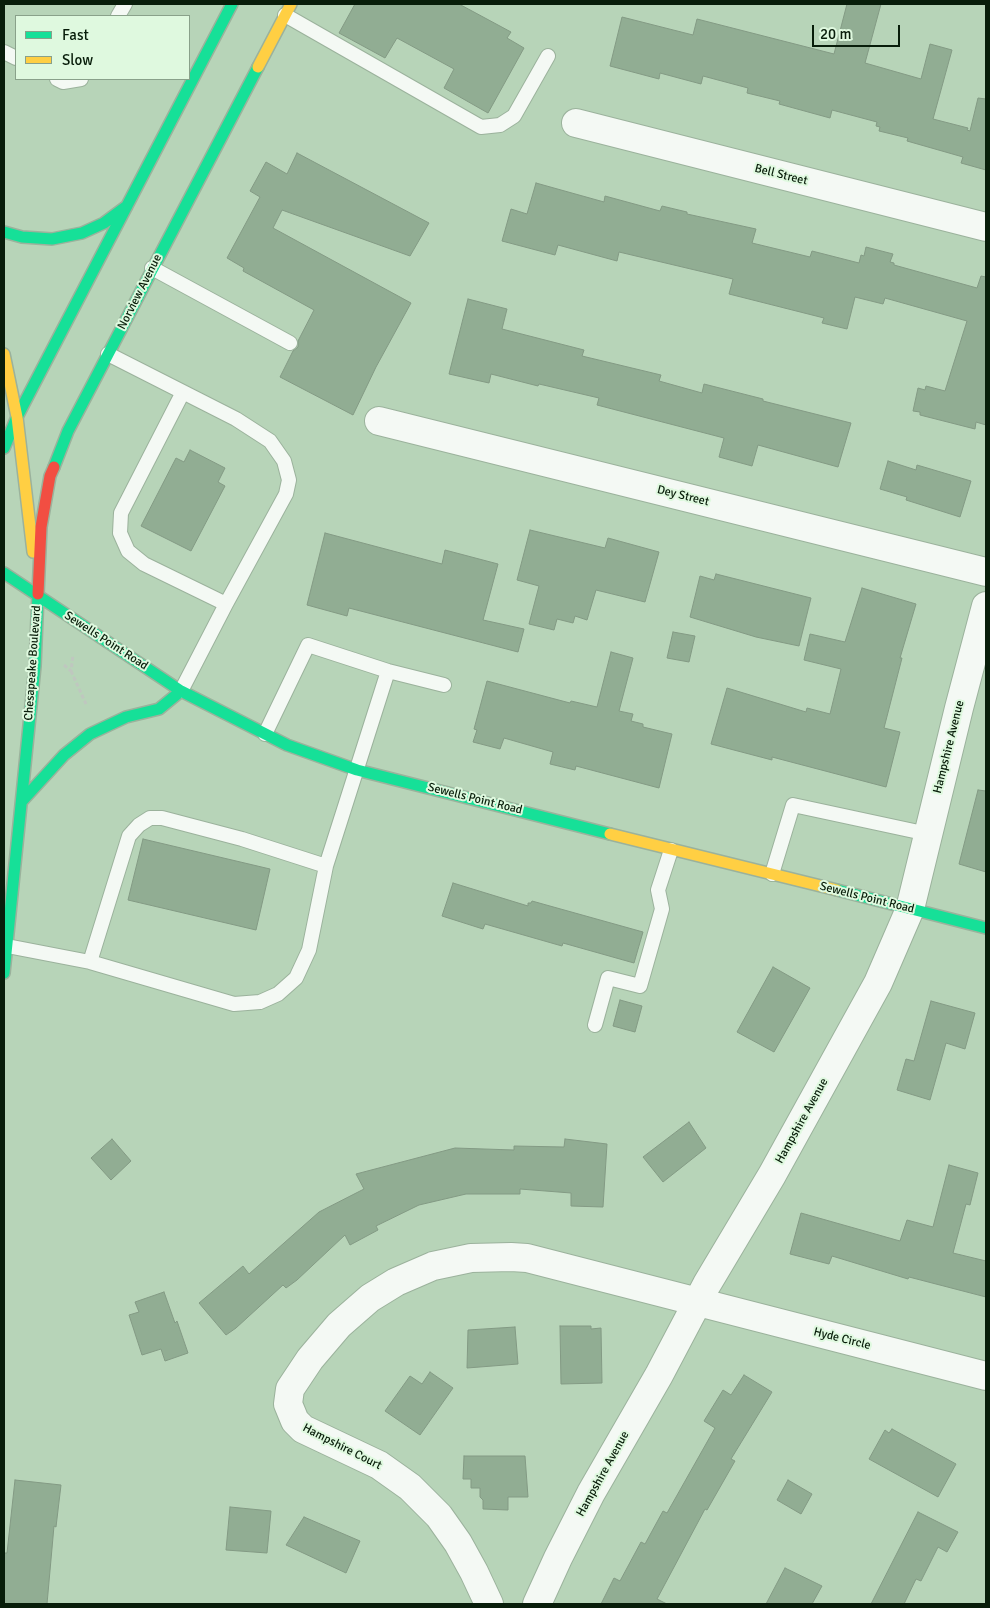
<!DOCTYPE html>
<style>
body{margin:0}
#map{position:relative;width:990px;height:1608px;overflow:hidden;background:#b7d4b8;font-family:Signika,sans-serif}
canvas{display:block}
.frame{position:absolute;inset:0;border:5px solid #081d0a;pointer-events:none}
.legend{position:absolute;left:15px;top:15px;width:175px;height:65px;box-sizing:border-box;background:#dff9df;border:1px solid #89a18a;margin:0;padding:6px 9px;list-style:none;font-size:15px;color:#081d0a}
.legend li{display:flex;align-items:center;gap:10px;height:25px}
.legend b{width:25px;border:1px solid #89a18a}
.scale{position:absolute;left:812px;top:25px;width:88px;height:22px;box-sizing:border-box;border:2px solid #081d0a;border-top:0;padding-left:6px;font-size:15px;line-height:18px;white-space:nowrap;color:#081d0a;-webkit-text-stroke:4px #dff9df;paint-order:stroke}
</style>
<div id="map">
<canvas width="990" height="1608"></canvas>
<div class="frame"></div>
<ul class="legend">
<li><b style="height:6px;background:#16e098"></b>Fast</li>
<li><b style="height:6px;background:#ffcf43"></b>Slow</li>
</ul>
<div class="scale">20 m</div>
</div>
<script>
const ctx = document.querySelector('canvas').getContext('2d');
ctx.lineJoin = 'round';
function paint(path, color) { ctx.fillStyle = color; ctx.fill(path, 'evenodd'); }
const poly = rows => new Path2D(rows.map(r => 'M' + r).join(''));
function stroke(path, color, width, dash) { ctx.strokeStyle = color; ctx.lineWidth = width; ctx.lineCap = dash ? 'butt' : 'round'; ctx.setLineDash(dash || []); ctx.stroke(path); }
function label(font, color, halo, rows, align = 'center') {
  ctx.font = font + ' Signika,sans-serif'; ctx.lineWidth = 4; ctx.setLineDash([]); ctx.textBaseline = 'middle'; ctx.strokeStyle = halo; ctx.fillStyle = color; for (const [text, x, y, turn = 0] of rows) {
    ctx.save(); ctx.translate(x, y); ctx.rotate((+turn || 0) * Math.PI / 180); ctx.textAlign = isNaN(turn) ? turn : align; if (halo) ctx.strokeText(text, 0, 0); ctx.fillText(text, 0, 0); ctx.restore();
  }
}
const building = poly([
 [355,4,459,4,511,32,507,38,524,48,488,113,444,88,454,69,397,38,385,58,339,33,355,4],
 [847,4,881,4,865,63,921,79,930,44,952,50,933,119,968,128,967,130,970,131,978,98,986,99,986,170,961,163,963,157,907,141,908,138,879,131,880,127,876,126,877,122,832,110,830,118,779,104,780,101,747,93,748,88,703,76,701,84,660,73,659,79,610,66,622,17,693,35,697,19,834,54,847,4],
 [297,153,429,223,410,256,282,210,273,228,411,303,376,367,353,415,280,377,293,351,298,347,298,341,314,310,243,271,244,268,227,258,260,197,250,191,266,162,287,174,297,153],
 [536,183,604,202,605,196,660,211,662,206,687,212,687,214,756,229,752,243,810,257,812,251,859,263,861,255,864,256,866,247,893,254,890,262,894,263,894,265,977,288,981,276,986,277,986,425,976,422,975,429,920,415,920,412,913,411,918,388,925,390,926,386,945,391,967,321,885,298,883,304,855,297,847,329,822,323,824,318,729,294,733,279,619,252,617,261,558,245,555,255,502,241,511,209,527,214,536,183],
 [468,299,507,309,502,329,584,350,582,356,661,375,659,381,702,393,704,384,763,399,763,401,851,423,838,467,758,445,752,466,719,457,724,438,597,405,599,398,539,384,538,386,491,374,489,383,449,374,468,299],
 [190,450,225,468,218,482,225,486,191,551,141,526,176,458,184,462,190,450],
 [888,461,916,470,917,465,971,481,960,517,906,500,907,497,880,489,888,461],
 [530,530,605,548,608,538,659,552,645,602,596,590,587,620,575,616,573,623,557,619,554,630,529,624,539,586,517,580,530,530],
 [325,533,442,564,445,550,498,564,483,620,524,629,518,652,349,608,347,616,307,605,325,533],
 [716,574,811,598,799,646,756,637,690,617,700,576,714,580,716,574],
 [862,588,916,604,900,658,902,658,884,728,900,732,886,787,772,757,772,760,711,744,727,688,806,712,807,708,830,714,841,669,804,660,810,634,845,642,862,588],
 [673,632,695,636,689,662,667,658,673,632],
 [611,652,633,658,619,711,633,714,631,721,643,724,643,727,672,734,659,788,576,766,575,770,550,764,553,752,504,738,500,749,473,742,477,730,474,729,487,681,570,703,571,701,597,707,611,652],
 [978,790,986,791,986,872,959,864,978,790],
 [143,839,270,869,256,930,128,900,143,839],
 [453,883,528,906,528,903,531,903,532,901,643,932,634,963,563,943,562,946,485,924,483,929,442,916,453,883],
 [773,967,810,988,774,1052,737,1032,773,967],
 [620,1000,642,1006,635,1032,613,1026,620,1000],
 [931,1001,975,1013,965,1049,946,1043,930,1100,897,1090,906,1059,914,1061,931,1001],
 [689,1122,706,1148,663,1182,643,1157,689,1122],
 [112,1139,131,1161,111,1180,91,1158,112,1139],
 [565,1139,607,1144,603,1207,571,1206,571,1193,520,1189,520,1194,466,1194,419,1205,376,1226,378,1230,350,1245,345,1235,297,1280,286,1288,283,1285,236,1328,226,1335,199,1303,243,1266,249,1274,319,1212,364,1189,356,1174,455,1148,514,1150,514,1146,564,1147,565,1139],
 [949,1165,978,1173,970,1205,966,1204,953,1253,986,1261,986,1297,909,1277,908,1279,832,1256,829,1264,790,1254,801,1213,900,1241,907,1220,933,1227,949,1165],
 [164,1292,175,1323,177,1321,188,1353,165,1361,161,1349,142,1355,129,1315,139,1312,135,1302,164,1292],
 [560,1326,591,1326,591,1329,601,1328,602,1383,561,1384,560,1326],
 [515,1327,518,1364,467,1368,468,1330,515,1327],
 [430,1372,453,1388,420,1435,385,1411,410,1376,422,1384,430,1372],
 [744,1375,772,1392,731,1459,735,1461,707,1510,705,1509,657,1599,667,1604,601,1604,614,1578,620,1581,641,1542,645,1544,663,1511,667,1513,715,1428,704,1421,723,1390,731,1395,744,1375],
 [892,1429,956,1464,938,1497,869,1459,885,1430,889,1433,892,1429],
 [464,1456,525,1456,528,1497,508,1497,508,1510,483,1509,483,1500,480,1497,480,1488,471,1488,471,1479,463,1479,464,1456],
 [15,1480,61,1485,56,1527,54,1526,47,1604,4,1604,4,1553,7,1553,15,1480],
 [788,1480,812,1494,801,1514,777,1500,788,1480],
 [230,1507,271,1511,267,1553,226,1550,230,1507],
 [918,1512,958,1532,947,1552,938,1547,921,1581,916,1579,904,1604,871,1604,918,1512],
 [304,1517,360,1541,346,1573,286,1545,304,1517],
 [785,1568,822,1586,812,1604,766,1604,785,1568]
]);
const path = poly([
 [64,665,71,671,73,655],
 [71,671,86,704]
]);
const lane = poly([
 [285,15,481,127,500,125,514,116,548,56],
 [118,16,125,4],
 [4,52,16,58],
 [57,79,63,82,81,79],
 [152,268,290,343],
 [108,354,236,419,270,441,284,461,289,480,286,494,226,604,181,691],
 [183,392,121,513,120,533,128,551,144,564,226,604],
 [265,734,308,645,388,671,444,685],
 [326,866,388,671],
 [772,874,793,805,928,834],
 [7,946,90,962,234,1004,260,1002,278,994,296,978,309,950,326,866,242,839,162,818,150,818,139,825,129,836,90,962],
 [595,1025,608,978,640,986,662,909,658,890,671,850]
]);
const street = poly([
 [576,123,986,227],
 [379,421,986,572],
 [489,1604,474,1572,458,1543,439,1516,410,1487,379,1465,303,1429,295,1421,288,1404,290,1389,310,1359,339,1325,370,1298,396,1282,433,1266,471,1258,511,1257,527,1258,986,1376],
 [537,1604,558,1558,591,1493,659,1375,707,1284,772,1175,878,983,910,909,959,708,986,606]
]);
const fast = poly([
 [4,232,22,237,52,239,82,233,104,223,127,206],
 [4,448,17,417,232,4],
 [54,467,68,431,258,67],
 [4,573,181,691,287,745,357,770,610,834],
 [22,801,64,755,90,734,126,717,159,709,181,691],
 [837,890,986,928],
 [4,973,35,666,38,594]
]);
const slow = poly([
 [258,67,291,4],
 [4,354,17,417,33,552],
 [610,834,837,890]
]);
const jam = poly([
 [38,594,41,527,50,476,54,467]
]);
const streetNames = [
 ["Bell Street",781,175,14],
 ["Norview Avenue",140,292,-63],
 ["Dey Street",683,496,14],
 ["Sewells Point Road",106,641,33],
 ["Chesapeake Boulevard",33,663,-86],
 ["Hampshire Avenue",949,747,-76],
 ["Sewells Point Road",475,799,14],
 ["Sewells Point Road",867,898,14],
 ["Hampshire Avenue",802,1121,-61],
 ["Hyde Circle",842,1339,14],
 ["Hampshire Court",342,1447,27],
 ["Hampshire Avenue",603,1474,-61]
];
paint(building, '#91ad93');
stroke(building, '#839a84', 1);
stroke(lane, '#9bb29c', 16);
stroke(street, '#9bb29c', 30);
stroke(fast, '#9bb29c', 14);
stroke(slow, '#9bb29c', 14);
stroke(jam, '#9bb29c', 14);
stroke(path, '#bfc7bf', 3, [4, 2.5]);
stroke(lane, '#f4f9f4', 14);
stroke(street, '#f4f9f4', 28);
stroke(fast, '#16e098', 11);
stroke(slow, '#ffcf43', 11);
stroke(jam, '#f24e42', 11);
label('12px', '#081d0a', '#dff9df', streetNames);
</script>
